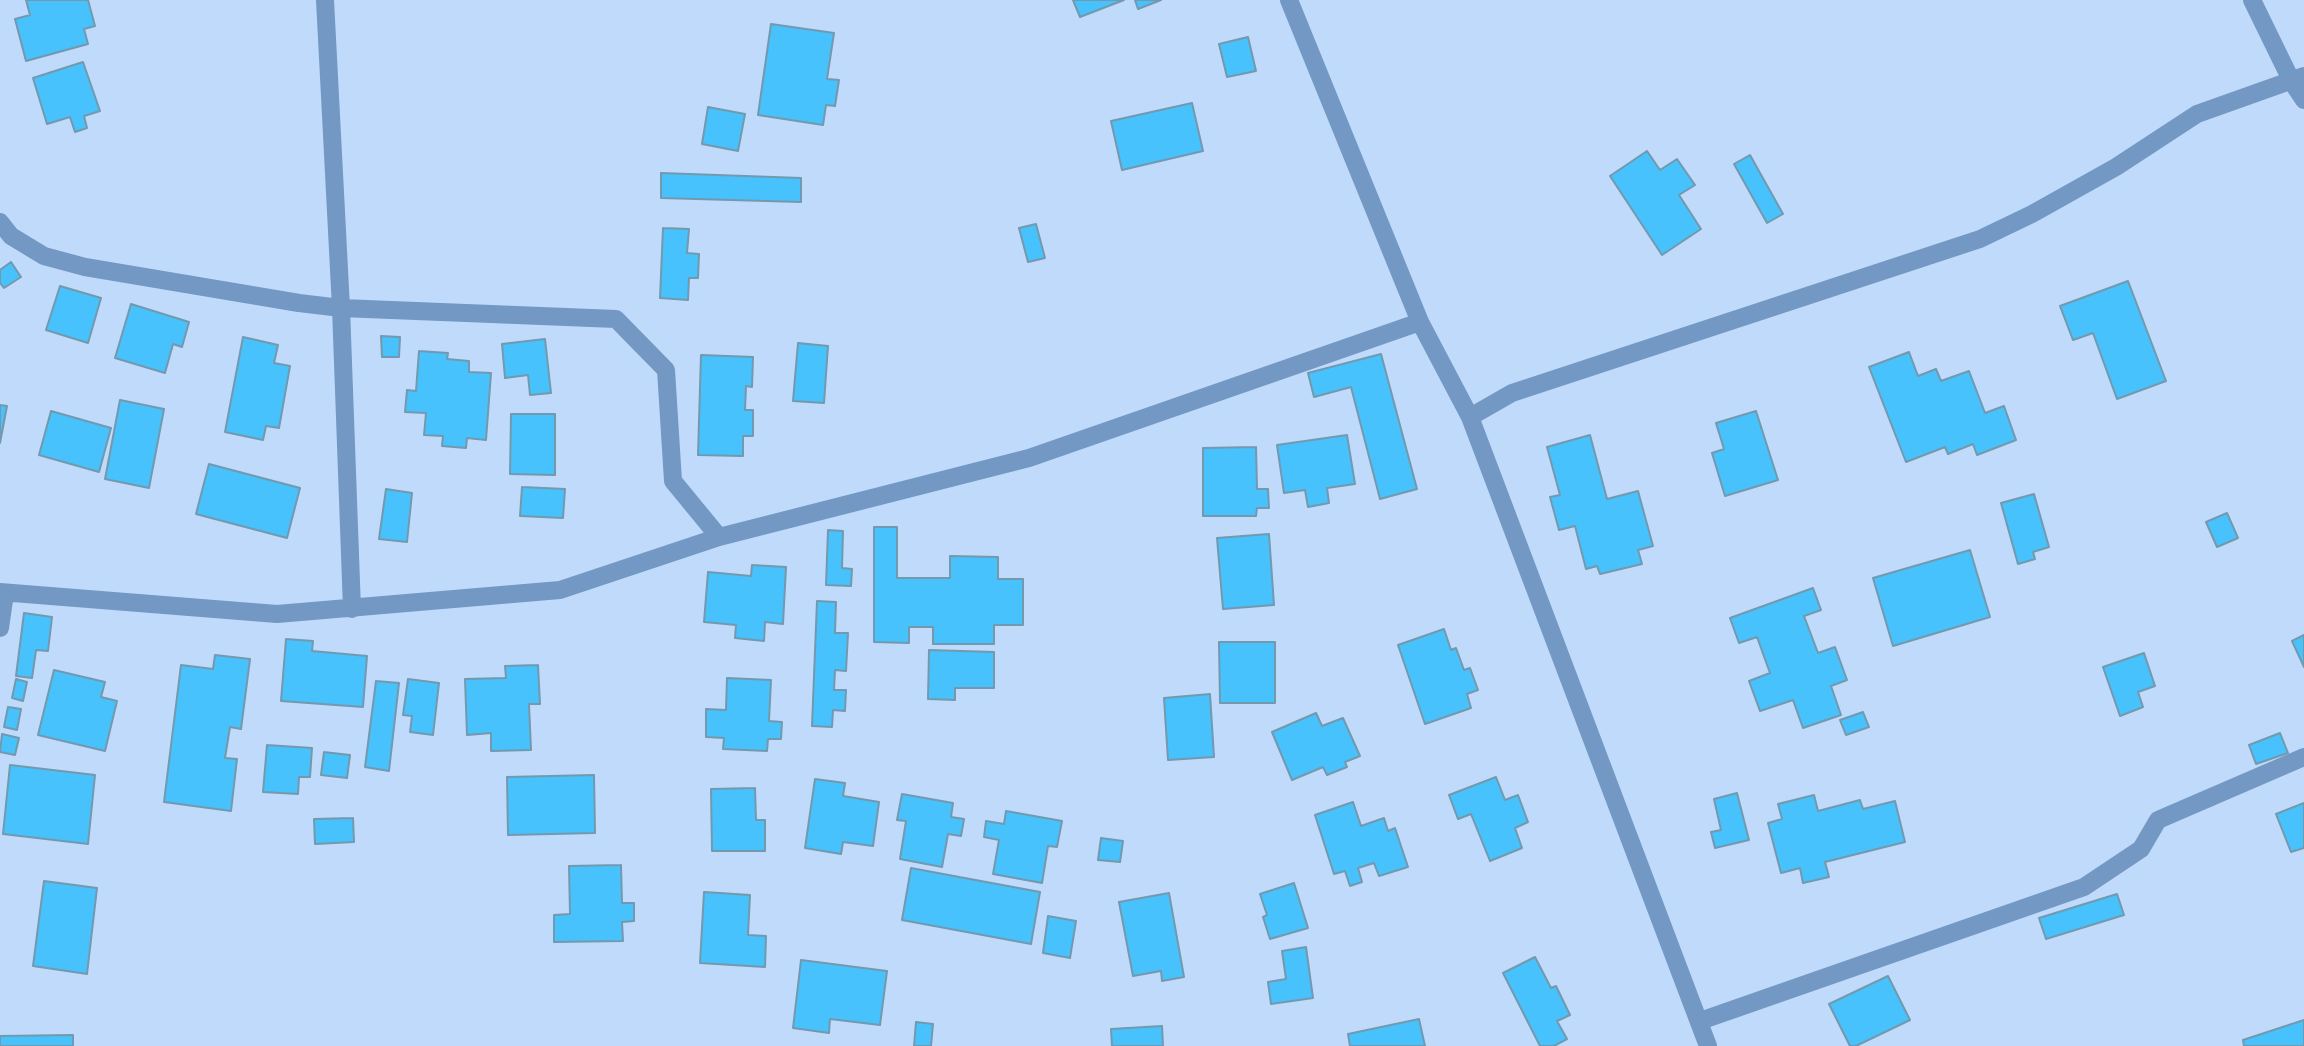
<!DOCTYPE html>
<style>
body{margin:0}
canvas{display:block;background:#bfdafa}
</style>
<canvas width="2304" height="1046"></canvas>
<script>
const ctx = document.querySelector('canvas').getContext('2d');
ctx.lineJoin = 'round';
function paint(path, color) { ctx.fillStyle = color; ctx.fill(path, 'evenodd'); }
const poly = rows => new Path2D(rows.map(r => 'M' + r).join(''));
function stroke(path, color, width, dash) { ctx.strokeStyle = color; ctx.lineWidth = width; ctx.lineCap = dash ? 'butt' : 'round'; ctx.setLineDash(dash || []); ctx.stroke(path); }
const building = poly([
 [26,0,88,0,95,26,84,29,88,44,26,61,15,19,30,15,26,0],
 [1073,0,1124,0,1080,17,1073,0],
 [1135,0,1161,0,1138,9,1135,0],
 [771,24,834,33,827,79,839,80,835,106,826,105,823,125,758,115,771,24],
 [1248,37,1256,71,1227,77,1219,44,1248,37],
 [83,62,100,111,84,116,87,128,75,132,70,117,47,124,33,78,83,62],
 [1192,103,1203,151,1122,170,1111,121,1192,103],
 [708,107,745,114,738,151,702,144,708,107],
 [1647,151,1660,170,1677,159,1695,185,1679,195,1701,229,1662,255,1610,176,1647,151],
 [1750,155,1783,214,1767,223,1734,164,1750,155],
 [661,173,801,178,801,202,661,198,661,173],
 [1036,224,1045,258,1028,262,1019,228,1036,224],
 [663,228,689,229,687,253,699,254,698,278,689,278,688,300,660,298,663,228],
 [11,262,21,277,4,288,0,283,0,270,11,262],
 [2128,281,2166,381,2117,399,2093,333,2073,340,2060,306,2128,281],
 [60,286,101,298,88,343,46,330,60,286],
 [131,304,189,322,182,347,173,344,165,373,115,358,131,304],
 [381,336,400,337,399,357,382,357,381,336],
 [243,337,278,345,274,363,290,366,279,428,266,426,263,440,225,432,243,337],
 [545,339,551,393,530,395,528,375,505,378,502,344,545,339],
 [798,343,828,346,824,403,793,401,798,343],
 [419,351,448,353,447,359,469,361,469,372,491,373,486,440,467,438,466,448,442,446,443,436,424,435,426,413,405,412,407,390,416,391,419,351],
 [1909,352,1918,376,1936,369,1941,381,1969,371,1985,413,2004,406,2016,440,1977,455,1973,444,1948,454,1945,447,1906,462,1869,367,1909,352],
 [1381,354,1417,489,1380,499,1351,387,1314,397,1308,373,1381,354],
 [701,355,753,357,752,387,746,386,745,410,753,410,753,436,743,436,743,456,698,455,701,355],
 [120,400,164,409,149,488,105,479,120,400],
 [0,405,7,406,0,443,0,405],
 [51,411,111,428,99,472,39,455,51,411],
 [1756,411,1778,480,1725,496,1712,453,1724,449,1716,423,1756,411],
 [511,414,555,414,555,475,510,474,511,414],
 [1347,435,1355,484,1327,488,1329,503,1308,507,1305,490,1284,493,1277,445,1347,435],
 [1590,435,1607,499,1638,491,1653,546,1638,550,1642,564,1600,574,1597,566,1586,569,1575,526,1559,530,1550,497,1560,495,1547,447,1590,435],
 [1256,447,1257,489,1268,489,1269,508,1257,508,1256,516,1203,516,1203,448,1256,447],
 [209,464,300,488,287,538,196,514,209,464],
 [522,487,565,489,563,518,520,516,522,487],
 [386,489,412,493,407,542,379,539,386,489],
 [2034,494,2049,547,2033,552,2035,559,2018,564,2001,503,2034,494],
 [2227,513,2238,538,2217,547,2206,522,2227,513],
 [874,527,897,527,897,578,950,578,950,556,998,557,998,579,1023,579,1023,625,994,625,994,644,933,644,933,627,909,627,909,643,874,642,874,527],
 [828,530,843,531,842,568,852,569,851,586,826,585,828,530],
 [1269,534,1274,605,1223,609,1217,538,1269,534],
 [1970,550,1990,617,1893,646,1873,578,1970,550],
 [752,565,786,567,783,624,765,622,764,641,735,638,736,625,704,622,708,572,751,576,752,565],
 [1813,588,1821,610,1804,616,1818,653,1835,647,1847,680,1831,686,1841,715,1803,728,1793,700,1760,711,1749,681,1770,673,1757,637,1739,643,1730,618,1813,588],
 [817,601,836,602,835,633,848,633,846,671,835,670,834,690,846,690,845,711,833,710,832,727,812,726,817,601],
 [24,613,52,617,48,651,36,650,32,678,16,676,24,613],
 [1444,629,1451,650,1456,648,1464,670,1470,668,1478,690,1467,694,1471,708,1425,724,1398,645,1444,629],
 [2304,635,2304,667,2292,641,2304,635],
 [286,639,313,641,312,651,367,656,363,707,281,701,286,639],
 [1219,642,1275,642,1275,703,1220,703,1219,642],
 [929,650,994,652,994,688,955,688,955,700,928,699,929,650],
 [2144,653,2155,686,2138,692,2143,707,2120,716,2103,667,2144,653],
 [215,655,250,659,241,729,230,727,225,758,237,759,231,811,164,802,181,665,213,669,215,655],
 [538,665,540,704,529,704,531,750,491,751,491,733,467,735,465,679,506,678,505,666,538,665],
 [54,670,105,682,101,697,117,701,105,751,38,735,54,670],
 [727,678,771,680,769,721,782,722,781,739,768,739,767,751,723,749,724,738,706,737,706,709,726,710,727,678],
 [16,679,27,682,23,701,12,698,16,679],
 [408,679,439,683,433,735,410,732,412,716,403,715,408,679],
 [376,681,399,683,389,771,365,767,376,681],
 [1210,694,1214,757,1168,760,1164,698,1210,694],
 [8,707,21,709,17,730,4,727,8,707],
 [1863,712,1869,727,1846,735,1840,720,1863,712],
 [1316,713,1322,726,1343,718,1360,756,1345,762,1347,767,1327,775,1323,767,1292,780,1272,732,1316,713],
 [2280,733,2288,753,2256,764,2249,745,2280,733],
 [2,734,19,738,15,755,0,752,2,734],
 [267,745,312,748,310,777,299,777,298,794,263,792,267,745],
 [324,752,350,755,347,778,321,775,324,752],
 [10,765,95,775,88,844,3,834,10,765],
 [594,775,595,833,508,835,507,777,594,775],
 [1496,777,1505,800,1518,795,1528,822,1515,828,1522,848,1490,861,1471,814,1458,819,1449,795,1496,777],
 [815,779,845,783,843,796,879,802,873,846,843,842,841,854,805,848,815,779],
 [755,788,756,820,765,820,765,851,712,851,711,789,755,788],
 [1737,793,1749,840,1715,848,1711,832,1721,830,1714,799,1737,793],
 [902,794,953,803,951,817,964,819,961,836,948,834,942,867,900,859,906,821,897,820,902,794],
 [1814,795,1818,811,1860,800,1863,809,1895,801,1905,842,1825,862,1829,877,1803,883,1800,868,1781,873,1768,823,1782,819,1778,804,1814,795],
 [1353,802,1361,826,1384,818,1388,831,1395,828,1408,867,1379,876,1374,863,1358,868,1362,882,1350,886,1345,871,1334,874,1315,815,1353,802],
 [2304,803,2304,848,2291,852,2276,814,2304,803],
 [1006,811,1062,821,1057,847,1048,846,1042,883,993,874,999,840,984,837,986,821,1004,824,1006,811],
 [353,818,354,842,315,844,314,819,353,818],
 [1101,838,1123,841,1120,862,1098,860,1101,838],
 [621,865,622,903,634,903,634,921,622,922,623,941,554,942,554,915,570,914,569,866,621,865],
 [911,868,1040,892,1031,944,902,920,911,868],
 [44,881,97,888,87,974,33,966,44,881],
 [1294,883,1308,928,1270,939,1263,917,1267,915,1260,894,1294,883],
 [704,892,750,895,748,935,766,936,765,967,700,963,704,892],
 [1169,893,1184,977,1162,981,1161,971,1133,976,1119,902,1169,893],
 [2117,894,2124,915,2046,939,2039,918,2117,894],
 [1048,916,1076,921,1070,958,1043,953,1048,916],
 [1306,947,1313,998,1271,1004,1268,982,1286,979,1282,951,1306,947],
 [1535,957,1551,988,1556,986,1570,1015,1557,1021,1567,1039,1554,1046,1540,1046,1503,973,1535,957],
 [801,960,887,971,880,1025,830,1019,829,1033,793,1028,801,960],
 [1888,976,1910,1020,1856,1046,1850,1046,1829,1004,1888,976],
 [1419,1019,1425,1046,1350,1046,1348,1034,1419,1019],
 [2304,1020,2304,1046,2244,1046,2243,1040,2304,1020],
 [916,1022,933,1024,931,1046,914,1046,916,1022],
 [1162,1026,1163,1046,1112,1046,1111,1029,1162,1026],
 [73,1035,73,1046,0,1046,0,1036,73,1035]
]);
const street = poly([
 [325,0,341,308,352,609],
 [1289,0,1420,322,1470,417,1708,1046],
 [2252,0,2292,82,2304,100],
 [0,222,11,236,44,256,85,267,299,303,341,308,616,319,666,370,673,481,719,537],
 [1470,417,1512,393,1980,239,2032,214,2116,167,2197,114,2304,76],
 [0,592,277,614,560,590,719,537,1029,458,1420,322],
 [0,628,5,593],
 [1700,1021,2084,887,2141,849,2158,820,2304,757]
]);
paint(building, '#47c2fc');
stroke(building, '#7399ae', 2);
stroke(street, '#7398c3', 18);
</script>
